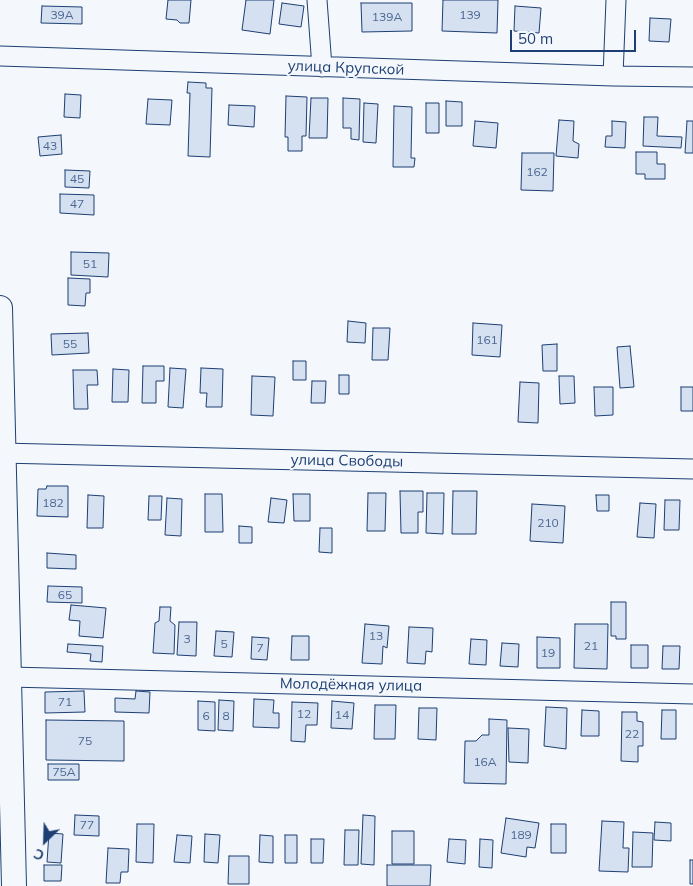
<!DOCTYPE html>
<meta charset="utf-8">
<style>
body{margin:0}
#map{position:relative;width:693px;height:886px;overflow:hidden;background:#f4f7fb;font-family:Mulish,sans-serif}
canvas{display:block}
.north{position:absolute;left:20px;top:816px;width:50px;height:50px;-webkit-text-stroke:4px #f4f7fb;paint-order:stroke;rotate:204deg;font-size:14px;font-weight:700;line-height:20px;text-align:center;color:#1d3f73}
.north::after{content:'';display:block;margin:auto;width:18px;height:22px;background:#1d3f73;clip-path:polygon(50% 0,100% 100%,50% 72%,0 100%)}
.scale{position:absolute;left:510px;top:30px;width:126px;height:22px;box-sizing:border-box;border:2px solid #1d3f73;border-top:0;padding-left:6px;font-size:15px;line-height:18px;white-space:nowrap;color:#1d3f73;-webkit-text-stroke:4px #f4f7fb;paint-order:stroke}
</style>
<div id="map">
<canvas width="693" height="886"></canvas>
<div class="north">С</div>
<div class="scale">50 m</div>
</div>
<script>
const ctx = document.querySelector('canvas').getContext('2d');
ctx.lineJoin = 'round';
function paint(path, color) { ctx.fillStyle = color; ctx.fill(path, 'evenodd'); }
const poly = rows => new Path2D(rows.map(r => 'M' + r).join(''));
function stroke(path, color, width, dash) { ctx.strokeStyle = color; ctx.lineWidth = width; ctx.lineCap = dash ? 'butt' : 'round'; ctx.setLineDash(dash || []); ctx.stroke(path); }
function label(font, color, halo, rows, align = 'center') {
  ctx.font = font + ' Mulish,sans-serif'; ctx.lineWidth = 4; ctx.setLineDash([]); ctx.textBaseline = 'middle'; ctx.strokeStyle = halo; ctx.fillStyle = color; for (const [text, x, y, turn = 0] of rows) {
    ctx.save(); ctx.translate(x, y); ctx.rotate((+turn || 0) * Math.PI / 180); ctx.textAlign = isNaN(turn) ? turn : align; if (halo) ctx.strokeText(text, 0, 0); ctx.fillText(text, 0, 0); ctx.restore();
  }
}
const building = poly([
 [168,0,191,0,189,23,180,23,177,20,166,19,168,0],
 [246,0,274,0,270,34,242,30,246,0],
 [443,0,498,0,497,33,442,31,443,0],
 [282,3,304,6,301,27,279,24,282,3],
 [361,3,412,3,412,31,362,32,361,3],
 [42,6,82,7,82,24,41,23,42,6],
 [515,6,541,8,539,33,514,31,515,6],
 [650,18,671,19,669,42,649,41,650,18],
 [188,82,206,83,206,88,212,88,210,157,188,156,190,93,187,93,188,82],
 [65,94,81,95,80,118,64,117,65,94],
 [286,96,307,97,306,136,302,136,302,151,288,151,288,137,285,137,286,96],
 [311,98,328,98,327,138,309,138,311,98],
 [343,98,360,99,359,140,351,139,351,128,343,128,343,98],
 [148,99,172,100,170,125,146,124,148,99],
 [446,101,462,102,462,126,446,126,446,101],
 [364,103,378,104,376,143,363,142,364,103],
 [426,103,439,103,439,133,426,133,426,103],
 [229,105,255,106,254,127,228,125,229,105],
 [394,106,412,107,411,158,415,158,414,167,393,167,394,106],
 [644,117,658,117,657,136,682,137,681,148,643,146,644,117],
 [559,120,574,121,573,141,579,144,578,158,556,156,559,120],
 [475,121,498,123,496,148,473,146,475,121],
 [612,121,626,122,625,148,605,147,606,136,612,136,612,121],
 [687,121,693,121,693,153,685,153,687,121],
 [61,135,62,154,40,156,38,137,61,135],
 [636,152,657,152,657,164,665,164,665,179,645,179,645,174,636,174,636,152],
 [522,153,554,153,553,191,521,190,522,153],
 [65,170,90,171,89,188,65,187,65,170],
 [60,194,94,195,94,215,60,213,60,194],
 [71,252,109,253,108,277,71,275,71,252],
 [68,278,90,279,90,293,86,293,85,306,68,305,68,278],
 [348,321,366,323,365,343,347,342,348,321],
 [473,323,502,325,500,357,472,355,473,323],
 [373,328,390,328,388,360,372,360,373,328],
 [88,333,89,353,52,355,51,334,88,333],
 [557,344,557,371,543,371,542,345,557,344],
 [630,346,634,387,620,388,617,347,630,346],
 [293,361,306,361,306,380,293,380,293,361],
 [143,366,164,366,164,381,156,381,156,403,142,403,143,366],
 [170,368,186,369,183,408,168,407,170,368],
 [201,368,223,369,222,407,206,407,207,393,200,393,201,368],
 [113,369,129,370,128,402,112,402,113,369],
 [73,370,97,370,98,385,87,385,88,409,74,409,73,370],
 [339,375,349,375,349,394,339,394,339,375],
 [252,376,275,377,273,416,251,415,252,376],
 [559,376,574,376,575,403,560,404,559,376],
 [312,381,326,381,325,403,311,403,312,381],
 [520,382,539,383,538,423,518,422,520,382],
 [594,387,613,387,613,415,595,416,594,387],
 [681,387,693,387,693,411,681,411,681,387],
 [47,486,68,486,68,517,37,516,38,489,46,489,47,486],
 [400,491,423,491,423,512,418,512,418,533,401,533,400,491],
 [453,491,477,491,476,534,452,534,453,491],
 [368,493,386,493,385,531,367,531,368,493],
 [427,493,444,493,443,534,426,533,427,493],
 [205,494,222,494,223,532,205,532,205,494],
 [293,494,310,494,310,521,294,521,293,494],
 [88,495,104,496,103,528,87,528,88,495],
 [596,495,609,495,609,511,597,511,596,495],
 [149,496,162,496,161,520,148,520,149,496],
 [167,498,182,499,181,536,165,535,167,498],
 [271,498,287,500,284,523,268,522,271,498],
 [665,500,680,500,679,530,664,530,665,500],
 [640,503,656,504,654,538,637,537,640,503],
 [532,504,565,506,563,543,530,541,532,504],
 [239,526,252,527,252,543,239,543,239,526],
 [320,528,332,528,332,553,319,552,320,528],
 [47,553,76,555,76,569,47,568,47,553],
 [48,586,82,587,82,603,47,602,48,586],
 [611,602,626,602,626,639,616,639,616,636,611,636,611,602],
 [71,605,106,608,103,638,79,636,80,621,69,620,71,605],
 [160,607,171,607,170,621,175,625,174,654,153,653,155,623,159,621,160,607],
 [179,622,197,622,196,656,177,655,179,622],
 [365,624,389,626,387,648,383,646,382,664,362,663,365,624],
 [575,624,608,624,607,669,574,668,575,624],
 [409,627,433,628,432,652,426,651,425,664,407,663,409,627],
 [216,631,234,632,232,657,214,656,216,631],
 [292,636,309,636,309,660,291,660,292,636],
 [252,637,269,638,267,660,251,659,252,637],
 [537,637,560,638,560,668,537,668,537,637],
 [471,639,487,640,486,665,469,664,471,639],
 [502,643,519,644,518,667,500,666,502,643],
 [68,644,103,646,102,662,90,661,91,654,67,652,68,644],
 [631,645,648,645,648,668,631,668,631,645],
 [663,646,680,646,679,669,662,669,663,646],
 [84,691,85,712,45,713,45,692,84,691],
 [136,691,150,692,149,713,115,712,115,698,135,699,136,691],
 [254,699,274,700,273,713,279,713,279,728,253,727,254,699],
 [219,700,234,701,233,731,218,730,219,700],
 [198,701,215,702,215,731,198,730,198,701],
 [332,701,354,703,352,729,331,728,332,701],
 [292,702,318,703,317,725,306,725,305,742,291,741,292,702],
 [375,705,396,705,395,739,374,739,375,705],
 [546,707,567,708,566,749,544,746,546,707],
 [419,708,437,708,436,740,418,739,419,708],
 [582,710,599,711,599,736,581,736,582,710],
 [662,710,676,710,676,739,661,739,662,710],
 [622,712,637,712,637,721,643,722,643,746,638,746,638,762,621,761,622,712],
 [489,719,507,720,506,784,464,783,465,741,476,741,482,735,489,735,489,719],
 [46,720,124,721,124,761,46,760,46,720],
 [508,728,529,729,528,763,509,762,508,728],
 [48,764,79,764,79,780,48,780,48,764],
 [75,815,99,816,99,836,74,835,75,815],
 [363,815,375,816,374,865,361,864,363,815],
 [506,818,539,823,535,848,527,847,526,857,501,853,506,818],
 [602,821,624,822,623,848,629,848,628,872,599,871,602,821],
 [655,822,671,823,671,841,654,840,655,822],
 [137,824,154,824,153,863,136,862,137,824],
 [551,824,566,824,566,853,551,853,551,824],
 [345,830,359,830,358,865,344,865,345,830],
 [392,831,414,831,414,864,392,864,392,831],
 [633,832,653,833,652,867,632,867,633,832],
 [49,833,63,834,61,863,47,862,49,833],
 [205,834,220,835,218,863,204,862,205,834],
 [177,835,192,836,190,863,174,862,177,835],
 [260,835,273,836,273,863,259,862,260,835],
 [285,835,297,835,297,863,285,863,285,835],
 [311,839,324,839,323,863,311,863,311,839],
 [449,839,466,840,465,864,447,862,449,839],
 [480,839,493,840,492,868,479,867,480,839],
 [108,848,129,849,128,872,121,872,120,883,106,883,108,848],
 [229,856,249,856,249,884,228,884,229,856],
 [690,860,693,860,693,884,690,884,690,860],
 [44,865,62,865,61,881,44,881,44,865],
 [387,865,431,865,430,886,387,886,387,865]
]);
const minor = poly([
 [317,0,322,67],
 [0,56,613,76,693,77],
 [613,76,616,0],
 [0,453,693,469],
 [9,677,693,694]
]);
const major = poly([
 [0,308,14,886]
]);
const numberNames = [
 ["39А",62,15],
 ["139",470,15],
 ["139А",387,17],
 ["43",50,146],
 ["162",537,172],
 ["45",77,179],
 ["47",77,204],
 ["51",90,264],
 ["161",487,340],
 ["55",70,344],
 ["182",53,503],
 ["210",548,523],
 ["65",65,595],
 ["13",376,636],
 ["3",187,639],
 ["5",224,644],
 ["21",591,646],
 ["7",260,648],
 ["19",548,653],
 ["71",65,702],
 ["12",304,714],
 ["14",342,715],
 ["6",206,716],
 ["8",226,716],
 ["22",632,734],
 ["75",85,741],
 ["16А",485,762],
 ["75А",64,772],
 ["77",87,825],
 ["189",521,835]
];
const streetNames = [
 ["улица Крупской",346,68,2],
 ["улица Свободы",347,461,1],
 ["Молодёжная улица",351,685,1]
];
paint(building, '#d5e0f0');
stroke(building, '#1d3f73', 1);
stroke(minor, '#1d3f73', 21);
stroke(major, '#1d3f73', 26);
stroke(minor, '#f4f7fb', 19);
stroke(major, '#f4f7fb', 24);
label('12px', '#4b6792', null, numberNames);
label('15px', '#1d3f73', '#f4f7fb', streetNames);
</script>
